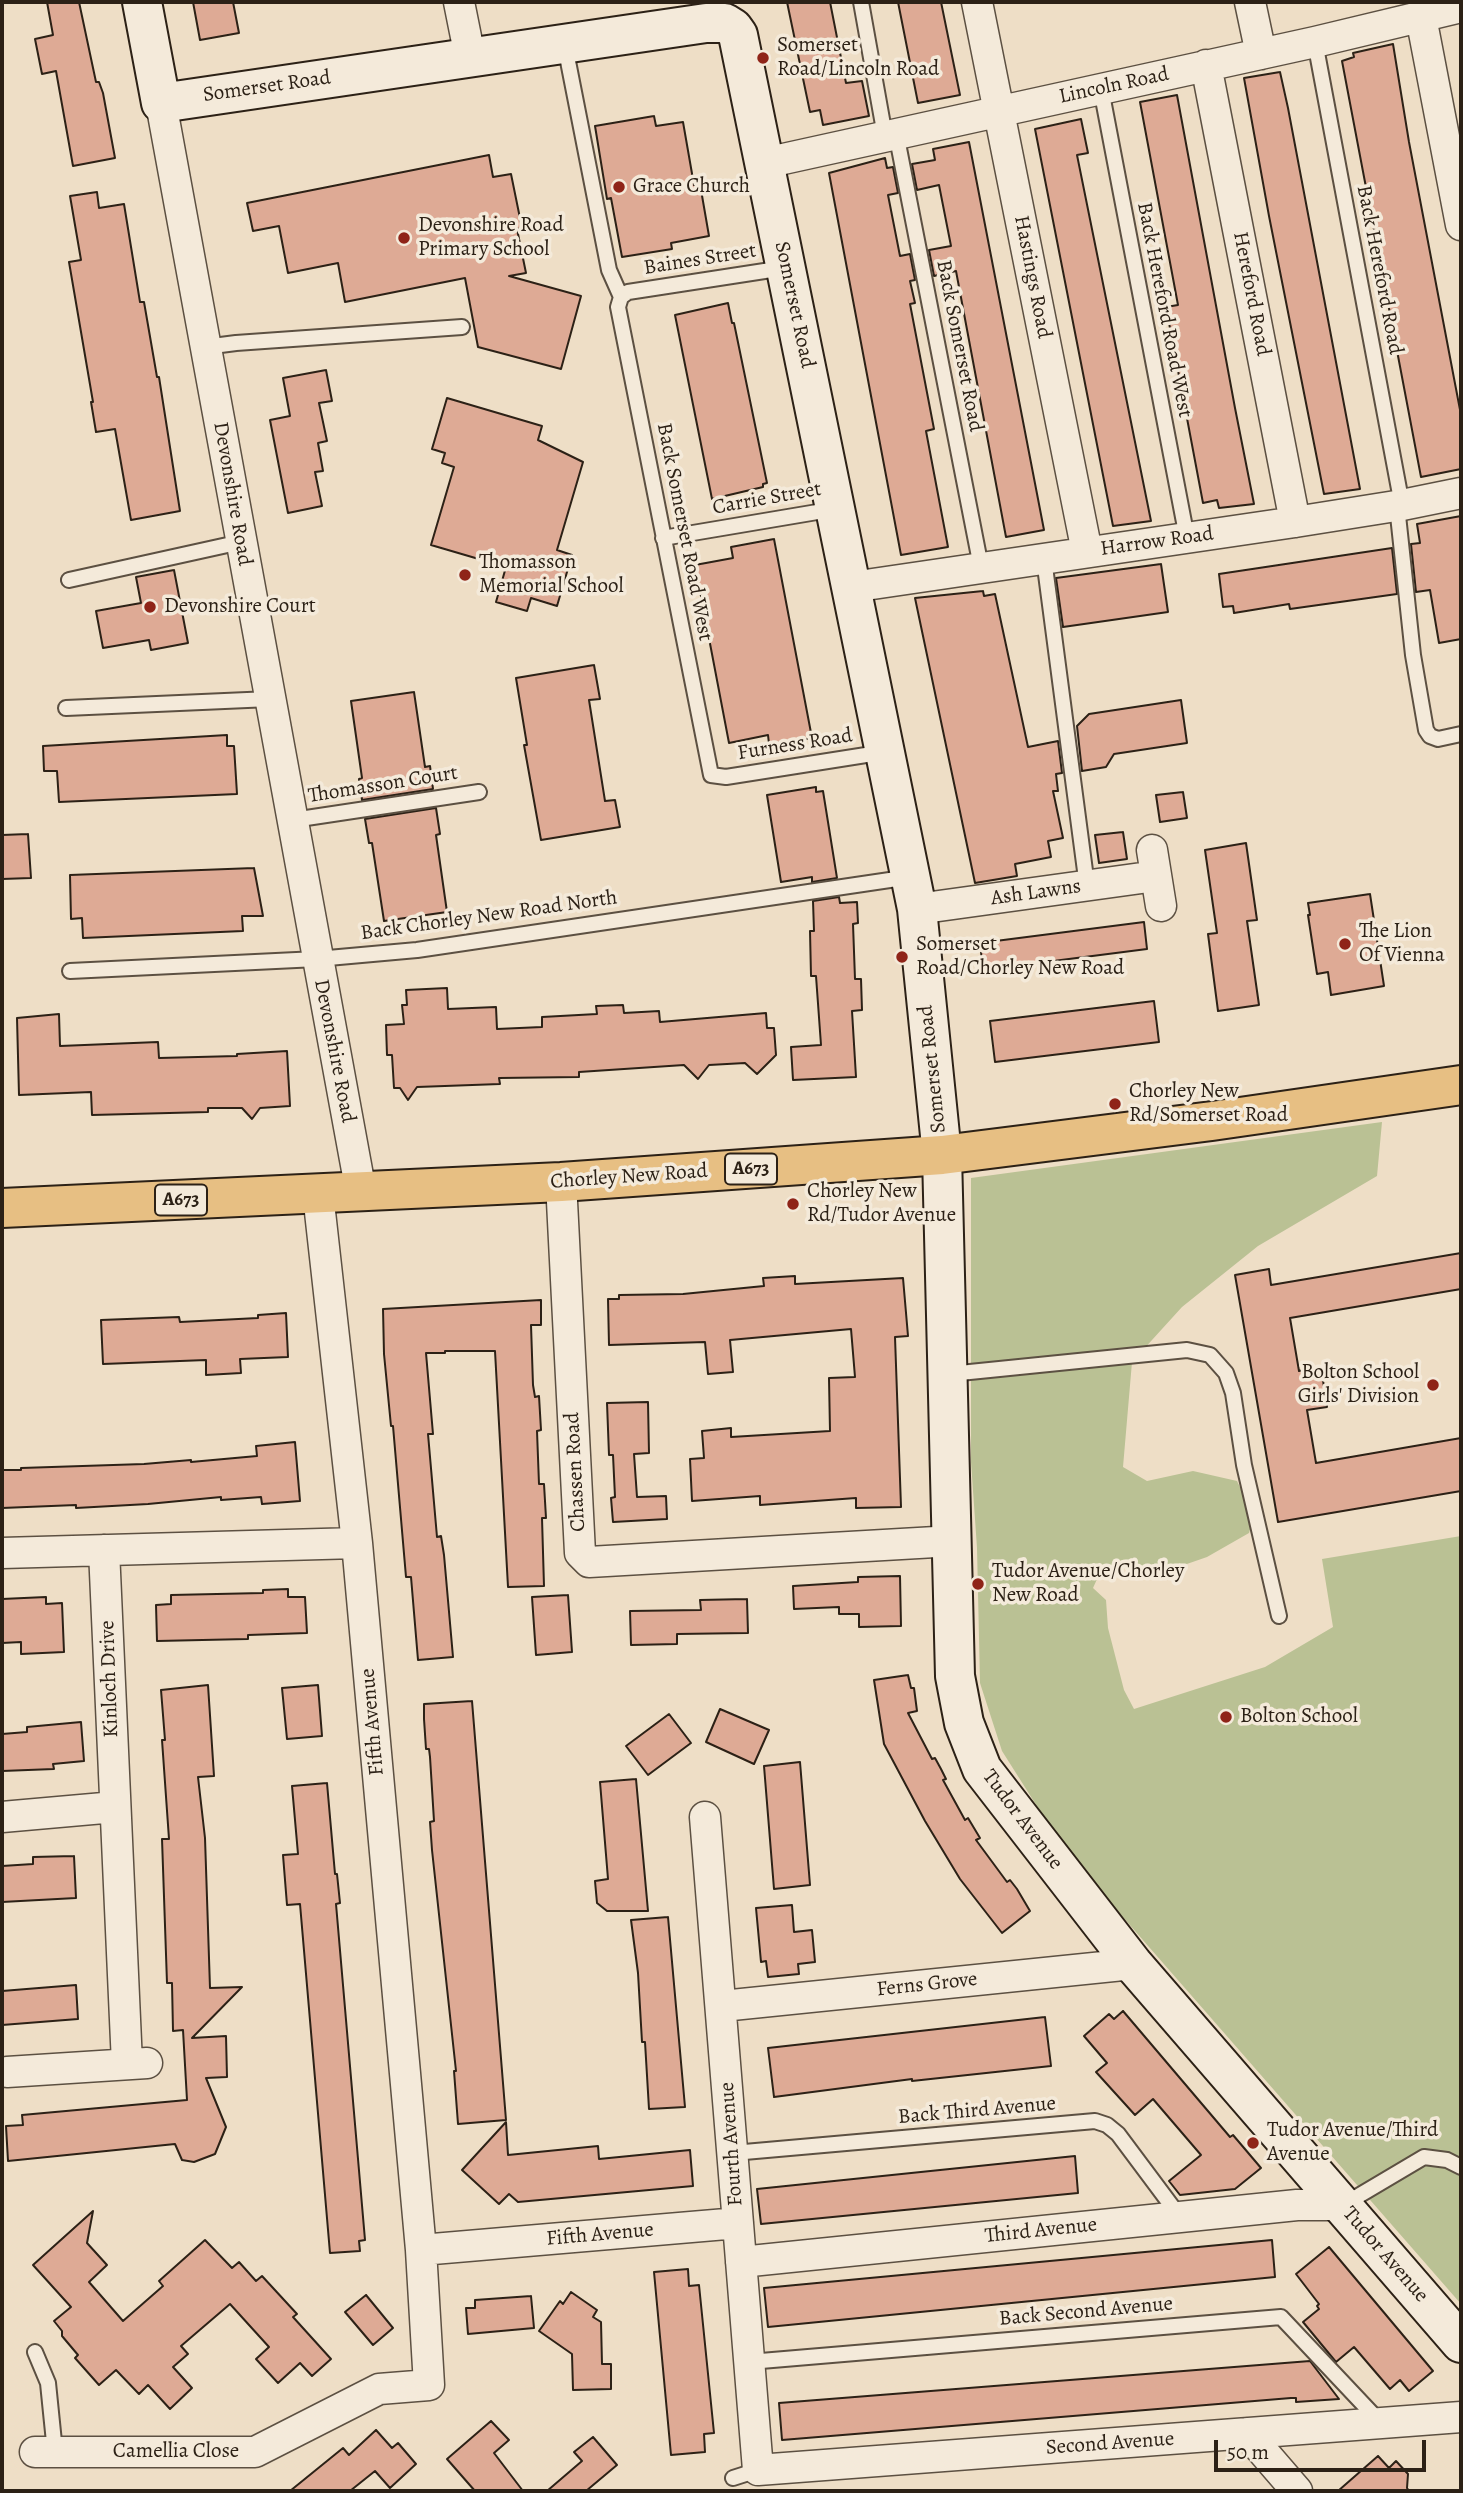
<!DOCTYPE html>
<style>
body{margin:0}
#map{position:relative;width:1463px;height:2493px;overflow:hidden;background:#eedec6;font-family:Alegreya,serif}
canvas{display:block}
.frame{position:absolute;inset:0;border:4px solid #2c2116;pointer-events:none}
.scale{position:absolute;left:1214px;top:2440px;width:212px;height:32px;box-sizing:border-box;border:4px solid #2c2116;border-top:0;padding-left:9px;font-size:21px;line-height:24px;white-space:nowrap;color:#2c2116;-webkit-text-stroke:5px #f4eada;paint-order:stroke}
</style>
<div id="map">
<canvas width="1463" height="2493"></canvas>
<div class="frame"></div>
<div class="scale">50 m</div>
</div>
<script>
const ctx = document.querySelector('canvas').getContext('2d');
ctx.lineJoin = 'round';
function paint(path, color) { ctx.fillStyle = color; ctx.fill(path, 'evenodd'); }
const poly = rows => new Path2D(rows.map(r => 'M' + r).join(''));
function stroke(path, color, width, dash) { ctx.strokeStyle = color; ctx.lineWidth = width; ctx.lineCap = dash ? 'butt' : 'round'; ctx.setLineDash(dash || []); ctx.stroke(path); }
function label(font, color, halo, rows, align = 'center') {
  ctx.font = font + ' Alegreya,serif'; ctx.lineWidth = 7; ctx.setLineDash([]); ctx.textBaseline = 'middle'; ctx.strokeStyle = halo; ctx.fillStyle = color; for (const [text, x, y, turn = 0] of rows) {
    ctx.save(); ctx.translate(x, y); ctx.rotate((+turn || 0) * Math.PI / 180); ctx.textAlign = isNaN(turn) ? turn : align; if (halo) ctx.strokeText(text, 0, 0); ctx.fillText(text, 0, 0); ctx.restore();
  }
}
const green = poly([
 [1382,1122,1377,1176,1258,1246,1182,1307,1132,1362,1123,1467,1147,1481,1193,1471,1237,1481,1254,1516,1249,1533,1207,1557,1158,1574,1140,1566,1121,1564,1102,1568,1093,1588,1106,1600,1108,1628,1124,1690,1134,1709,1265,1667,1333,1627,1322,1559,1461,1536,1461,2304,1066,1852,1002,1751,980,1683,977,1548,971,1462,971,1178]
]);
const building = poly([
 [47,2,79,2,96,82,99,82,103,93,115,158,73,166,56,71,42,74,35,39,53,35,47,2],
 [193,2,233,2,239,33,200,40,193,2],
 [787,2,830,2,846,83,862,81,869,116,823,125,820,110,810,112,787,2],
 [898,2,941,2,960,95,918,103,898,2],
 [1393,44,1409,142,1461,415,1461,469,1421,477,1342,61,1354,57,1353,53,1393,44],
 [1280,72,1288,108,1360,489,1324,494,1269,216,1244,78,1280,72],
 [1177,95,1235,408,1254,504,1219,508,1217,500,1203,503,1166,307,1178,305,1140,102,1177,95],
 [654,116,656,126,683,122,694,185,700,184,709,236,671,243,672,249,622,257,611,198,607,199,595,126,654,116],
 [1081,119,1088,153,1077,155,1151,521,1113,526,1035,129,1081,119],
 [969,142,1044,530,1006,537,956,271,934,276,929,250,951,246,939,185,917,190,912,164,935,160,933,149,969,142],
 [489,155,493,177,511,174,522,228,517,229,526,273,509,276,581,296,561,369,478,347,465,278,345,302,338,263,288,273,279,226,253,231,247,203,489,155],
 [885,158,887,168,893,167,898,193,888,195,900,256,910,254,915,280,910,281,915,303,910,304,934,429,926,431,948,547,901,555,829,173,885,158],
 [97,192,99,208,124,204,140,302,144,302,157,377,159,377,180,511,131,520,115,429,96,432,91,402,93,402,69,262,81,260,70,196,97,192],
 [728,303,732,323,734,323,767,483,763,484,763,487,712,499,675,315,728,303],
 [326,370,332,401,319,403,327,441,318,443,323,471,315,472,322,506,288,513,270,420,290,416,283,378,326,370],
 [447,398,542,426,538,440,583,462,557,550,572,555,557,606,531,598,527,611,496,602,506,567,431,545,454,467,442,463,445,453,432,449,447,398],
 [1461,516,1461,639,1439,643,1430,590,1416,592,1411,544,1420,543,1417,524,1461,516],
 [774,539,812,738,769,744,768,735,729,743,695,565,733,558,731,547,774,539],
 [1392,548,1397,594,1290,609,1289,604,1234,613,1233,606,1223,607,1219,574,1392,548],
 [1161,564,1168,612,1063,627,1056,578,1161,564],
 [174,570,188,643,151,650,149,640,103,648,96,611,141,603,136,577,174,570],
 [983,591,984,596,995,594,1028,747,1058,741,1062,773,1056,774,1058,791,1053,791,1063,838,1048,841,1051,857,1015,864,1017,876,975,883,915,598,983,591],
 [594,665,600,699,589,700,605,801,615,800,620,827,541,840,524,745,527,745,516,678,594,665],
 [414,692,425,767,430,766,433,789,362,800,359,779,362,778,351,701,414,692],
 [1181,700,1187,743,1114,754,1106,767,1082,771,1077,726,1089,714,1181,700],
 [227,735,227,746,234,746,237,794,59,802,57,771,44,771,43,746,227,735],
 [816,787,816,792,823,791,837,878,812,882,812,877,781,882,767,795,816,787],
 [1183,792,1187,818,1160,822,1156,795,1183,792],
 [436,808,440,834,436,835,447,912,384,921,372,843,369,843,365,819,436,808],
 [1123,832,1127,859,1099,863,1095,835,1123,832],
 [28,834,31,878,2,879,2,835,28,834],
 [1246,843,1257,920,1247,921,1259,1005,1218,1011,1208,934,1217,933,1205,850,1246,843],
 [254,868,263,916,242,916,243,931,83,938,82,918,71,919,70,875,254,868],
 [1370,894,1384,986,1331,995,1328,972,1317,974,1308,915,1310,915,1308,903,1370,894],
 [839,897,840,903,857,902,858,923,853,924,855,979,861,979,862,1010,852,1011,856,1077,793,1080,791,1047,821,1045,816,976,811,976,810,931,814,931,813,901,839,897],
 [1144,922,1147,949,983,970,980,943,1144,922],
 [447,988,448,1009,496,1007,497,1029,542,1027,542,1017,597,1014,596,1006,623,1005,624,1013,659,1011,660,1022,766,1013,767,1028,774,1028,776,1055,757,1074,745,1063,709,1065,698,1079,684,1065,579,1072,579,1077,499,1078,500,1084,417,1087,408,1100,400,1088,394,1088,392,1055,387,1055,386,1025,404,1024,402,1005,407,1005,406,990,447,988],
 [1154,1001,1159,1042,995,1062,990,1021,1154,1001],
 [59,1014,60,1046,158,1042,159,1058,237,1056,237,1054,287,1051,290,1106,260,1108,252,1119,242,1108,208,1108,208,1112,92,1115,91,1092,19,1095,17,1018,59,1014],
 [1461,1253,1461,1289,1290,1318,1299,1371,1321,1367,1327,1407,1307,1410,1316,1463,1461,1438,1461,1491,1278,1522,1235,1275,1269,1269,1271,1285,1461,1253],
 [795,1276,795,1284,903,1278,908,1336,895,1337,901,1507,856,1508,856,1498,760,1505,760,1496,692,1501,690,1459,704,1458,702,1431,731,1428,731,1437,830,1431,829,1378,855,1377,851,1329,730,1340,733,1372,708,1374,705,1342,609,1345,608,1299,619,1299,619,1295,683,1294,764,1286,763,1278,795,1276],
 [541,1300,541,1325,531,1325,533,1385,535,1397,539,1396,541,1430,537,1431,539,1484,544,1484,546,1518,542,1518,544,1586,508,1587,495,1351,445,1351,445,1353,426,1353,433,1434,428,1434,437,1537,441,1536,444,1555,453,1657,418,1660,411,1577,406,1577,393,1426,391,1426,384,1354,383,1309,541,1300],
 [286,1313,288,1357,240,1359,241,1373,206,1375,206,1360,103,1364,101,1320,179,1317,180,1322,258,1318,258,1315,286,1313],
 [648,1402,649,1453,634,1454,637,1497,666,1496,667,1519,613,1522,611,1498,615,1497,613,1455,609,1455,607,1403,648,1402],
 [295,1442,300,1501,262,1504,261,1497,221,1500,221,1497,148,1504,76,1508,76,1505,2,1508,2,1470,21,1470,21,1468,144,1464,191,1460,191,1462,257,1456,256,1446,295,1442],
 [900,1576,901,1626,859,1627,859,1614,839,1614,839,1607,794,1609,793,1586,858,1582,858,1577,900,1576],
 [288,1589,288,1597,305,1597,307,1633,248,1635,248,1639,157,1641,156,1605,171,1604,171,1595,263,1593,263,1590,288,1589],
 [568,1595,572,1652,536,1655,532,1597,568,1595],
 [46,1597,46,1604,62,1603,64,1652,21,1654,21,1642,2,1643,2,1599,46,1597],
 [747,1599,748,1633,677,1634,677,1644,631,1645,630,1611,701,1610,700,1600,747,1599],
 [908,1675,911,1688,914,1688,917,1711,908,1713,932,1759,935,1758,941,1769,946,1779,943,1780,965,1820,968,1818,980,1838,976,1840,1007,1882,1010,1880,1017,1889,1030,1911,1002,1933,960,1879,925,1821,884,1744,874,1680,908,1675],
 [208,1685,214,1776,198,1777,205,1838,210,1988,242,1987,192,2038,226,2036,227,2077,206,2078,226,2127,215,2154,194,2162,182,2160,175,2144,8,2161,6,2126,23,2125,22,2115,187,2100,183,2030,173,2031,172,1983,167,1983,162,1839,169,1839,162,1740,165,1740,161,1690,208,1685],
 [318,1685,322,1736,287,1739,282,1688,318,1685],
 [472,1701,506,2120,458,2124,454,2071,456,2071,432,1850,430,1822,434,1821,430,1757,429,1749,426,1749,424,1719,424,1704,472,1701],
 [720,1709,769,1730,754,1764,706,1742,720,1709],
 [669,1714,691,1743,648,1775,626,1746,669,1714],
 [81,1722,84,1761,53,1764,54,1769,2,1771,2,1734,27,1732,27,1727,81,1722],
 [800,1762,810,1885,774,1889,764,1766,800,1762],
 [636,1779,648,1911,607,1911,597,1903,595,1881,608,1879,600,1782,636,1779],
 [327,1783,335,1874,337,1874,340,1903,336,1904,365,2240,359,2241,360,2251,330,2253,300,1904,287,1905,283,1855,298,1854,292,1786,327,1783],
 [74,1856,76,1898,2,1902,2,1866,33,1864,33,1857,74,1856],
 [792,1905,794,1932,812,1930,815,1962,798,1964,799,1974,768,1977,766,1961,761,1962,756,1908,792,1905],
 [668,1917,685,2107,649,2109,645,2042,642,2042,638,1973,631,1920,668,1917],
 [76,1985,78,2019,2,2025,2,1991,76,1985],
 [1123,2011,1230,2137,1233,2135,1261,2168,1235,2189,1180,2195,1169,2181,1201,2155,1153,2099,1135,2115,1096,2072,1107,2063,1084,2036,1109,2014,1114,2019,1123,2011],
 [1045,2017,1051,2066,912,2081,912,2079,774,2097,768,2048,1045,2017],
 [506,2122,508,2155,598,2146,599,2159,690,2150,693,2186,518,2202,509,2194,499,2204,462,2170,506,2122],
 [1075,2156,1078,2193,761,2224,757,2189,1075,2156],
 [93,2211,87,2243,107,2265,89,2282,123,2321,163,2286,159,2281,205,2240,232,2268,239,2262,256,2281,262,2276,297,2314,293,2317,331,2359,312,2376,300,2363,278,2383,256,2359,269,2347,230,2304,181,2346,188,2354,173,2367,192,2388,170,2409,148,2385,139,2394,116,2370,99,2385,75,2358,78,2355,62,2336,62,2331,54,2321,71,2307,33,2265,93,2211],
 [1272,2240,1275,2277,768,2327,764,2288,1272,2240],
 [1329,2247,1433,2371,1409,2391,1400,2380,1390,2389,1354,2347,1336,2362,1303,2322,1319,2309,1317,2306,1319,2304,1296,2274,1329,2247],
 [688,2269,689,2286,699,2285,714,2433,704,2434,705,2452,671,2455,654,2272,688,2269],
 [571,2292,597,2310,593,2317,601,2322,602,2364,611,2364,611,2389,573,2390,572,2354,539,2331,560,2301,563,2304,571,2292],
 [366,2295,393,2328,373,2345,345,2312,366,2295],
 [531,2296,534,2328,468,2334,466,2308,475,2308,475,2300,531,2296],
 [1310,2361,1339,2399,1296,2402,1296,2398,1291,2398,782,2440,779,2403,1310,2361],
 [491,2421,509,2440,494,2453,523,2491,475,2491,447,2459,491,2421],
 [376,2430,392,2448,398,2443,416,2464,390,2488,375,2471,350,2491,290,2491,343,2448,349,2455,376,2430],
 [593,2437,617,2465,586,2491,547,2491,582,2461,574,2452,593,2437],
 [1378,2456,1389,2468,1396,2461,1408,2474,1407,2488,1409,2491,1338,2491,1378,2456]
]);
const lane = poly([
 [861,2,885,136],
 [1315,42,1402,505],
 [565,46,609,270,621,297],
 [1101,89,1187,538],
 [896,133,981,567],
 [621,297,618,307,711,775,726,777,885,752],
 [621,297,628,292,784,268],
 [205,347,236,343,462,327],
 [1397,506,1413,655,1426,730,1430,736,1438,739,1461,734],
 [663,538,835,509],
 [1044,559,1087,886],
 [69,580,241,542],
 [66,708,270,699],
 [293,820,479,792],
 [70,971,317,959,417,950,910,877],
 [950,1374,1187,1350,1210,1355,1226,1373,1233,1393,1244,1465,1279,1616],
 [733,2153,1095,2121,1107,2125,1118,2134,1180,2217],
 [1343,2205,1424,2157,1447,2160,1461,2167],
 [35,2352,48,2383,55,2452],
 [749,2362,1281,2317,1380,2422],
 [733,2478,758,2470]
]);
const street = poly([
 [459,2,470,57],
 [977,2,1087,552],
 [1250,2,1261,54],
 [1421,17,1461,225],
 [1206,65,1295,522],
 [161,103,361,1192],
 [765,163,1315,42,1461,7],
 [852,587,1295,522,1402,505,1461,493],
 [1152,850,1161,906],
 [917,909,1156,876],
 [561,1182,580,1553,589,1562,953,1541],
 [104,1550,127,2064],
 [2,1553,357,1543],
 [2,1817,115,1807],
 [705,1817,758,2470,1461,2417],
 [722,2006,1133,1964],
 [7,2072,147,2063],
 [421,2250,738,2223],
 [741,2262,1297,2205,1341,2205],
 [1247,2433,1297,2491],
 [35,2452,255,2452,379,2389,429,2385,421,2250,357,1543,318,1194]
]);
const secondary = poly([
 [142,2,161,103,706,23,725,23,733,28,738,35,917,909,942,1155,955,1676,964,1723,982,1769,1133,1964,1461,2343]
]);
const primary = poly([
 [2,1208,561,1182,942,1155,1212,1121,1461,1085]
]);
const markers = [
 [763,58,7,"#8f2418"],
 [619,187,7,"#8f2418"],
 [404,238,7,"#8f2418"],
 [465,575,7,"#8f2418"],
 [150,607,7,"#8f2418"],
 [1345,944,7,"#8f2418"],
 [902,957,7,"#8f2418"],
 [1115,1104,7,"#8f2418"],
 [793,1204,7,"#8f2418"],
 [1433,1385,7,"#8f2418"],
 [978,1584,7,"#8f2418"],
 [1226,1717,7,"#8f2418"],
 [1253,2143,7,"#8f2418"]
];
const shields = [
 [751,1169,52],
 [181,1200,52]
];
const shieldNames = [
 ["A673",751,1169],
 ["A673",181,1200]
];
const poiNames = [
 ["Somerset",777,46],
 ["Road/Lincoln Road",777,70],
 ["Grace Church",633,187],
 ["Devonshire Road",418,226],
 ["Primary School",418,250],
 ["Thomasson",479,563],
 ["Memorial School",479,587],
 ["Devonshire Court",164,607],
 ["The Lion",1359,932],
 ["Of Vienna",1359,956],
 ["Somerset",916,945],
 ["Road/Chorley New Road",916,969],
 ["Chorley New",1129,1092],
 ["Rd/Somerset Road",1129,1116],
 ["Chorley New",807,1192],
 ["Rd/Tudor Avenue",807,1216],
 ["Bolton School",1419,1373,"right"],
 ["Girls' Division",1419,1397,"right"],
 ["Tudor Avenue/Chorley",992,1572],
 ["New Road",992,1596],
 ["Bolton School",1240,1717],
 ["Tudor Avenue/Third",1267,2131],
 ["Avenue",1267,2155]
];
const streetNames = [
 ["Lincoln Road",1114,86,-12],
 ["Somerset Road",267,87,-8],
 ["Baines Street",700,260,-9],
 ["Back Hereford Road",1379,270,79],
 ["Hastings Road",1032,277,79],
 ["Hereford Road",1251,294,79],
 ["Somerset Road",794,305,78],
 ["Back Hereford Road West",1164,310,79],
 ["Back Somerset Road",959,346,79],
 ["Devonshire Road",232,494,80],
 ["Carrie Street",767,499,-10],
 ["Back Somerset Road West",684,532,79],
 ["Harrow Road",1157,542,-8],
 ["Furness Road",795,745,-9],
 ["Thomasson Court",383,785,-9],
 ["Ash Lawns",1036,893,-8],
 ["Back Chorley New Road North",489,916,-8],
 ["Devonshire Road",334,1051,79],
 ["Somerset Road",933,1069,-96],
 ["Chorley New Road",629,1177,-4],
 ["Chassen Road",576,1472,-93],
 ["Kinloch Drive",110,1679,-92],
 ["Fifth Avenue",373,1722,-95],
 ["Tudor Avenue",1022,1820,53],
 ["Ferns Grove",927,1985,-6],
 ["Back Third Avenue",977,2111,-5],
 ["Fourth Avenue",732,2144,-94],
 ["Third Avenue",1041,2231,-6],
 ["Fifth Avenue",600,2235,-5],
 ["Tudor Avenue",1385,2255,49],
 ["Back Second Avenue",1086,2312,-5],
 ["Second Avenue",1110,2444,-4],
 ["Camellia Close",176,2452]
];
paint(green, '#bac194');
paint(building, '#deaa95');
stroke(building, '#2c2116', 2);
stroke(lane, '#5c5042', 18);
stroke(street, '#5c5042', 33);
stroke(secondary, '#2c2116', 42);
stroke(primary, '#2c2116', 42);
stroke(lane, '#f4eada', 14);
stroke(street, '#f4eada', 30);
stroke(secondary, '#f4eada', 38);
stroke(primary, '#e7bf83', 38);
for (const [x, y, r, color] of markers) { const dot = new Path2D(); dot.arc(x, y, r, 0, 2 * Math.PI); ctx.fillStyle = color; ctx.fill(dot); stroke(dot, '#f4eada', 2.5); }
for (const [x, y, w] of shields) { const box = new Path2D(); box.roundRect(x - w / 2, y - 15.5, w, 31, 5); ctx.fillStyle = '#f4eada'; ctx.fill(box); stroke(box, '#2c2116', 2); }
label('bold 19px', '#2c2116', null, shieldNames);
label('21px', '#2c2116', '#f4eada', poiNames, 'left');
label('21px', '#2c2116', '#f4eada', streetNames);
</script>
